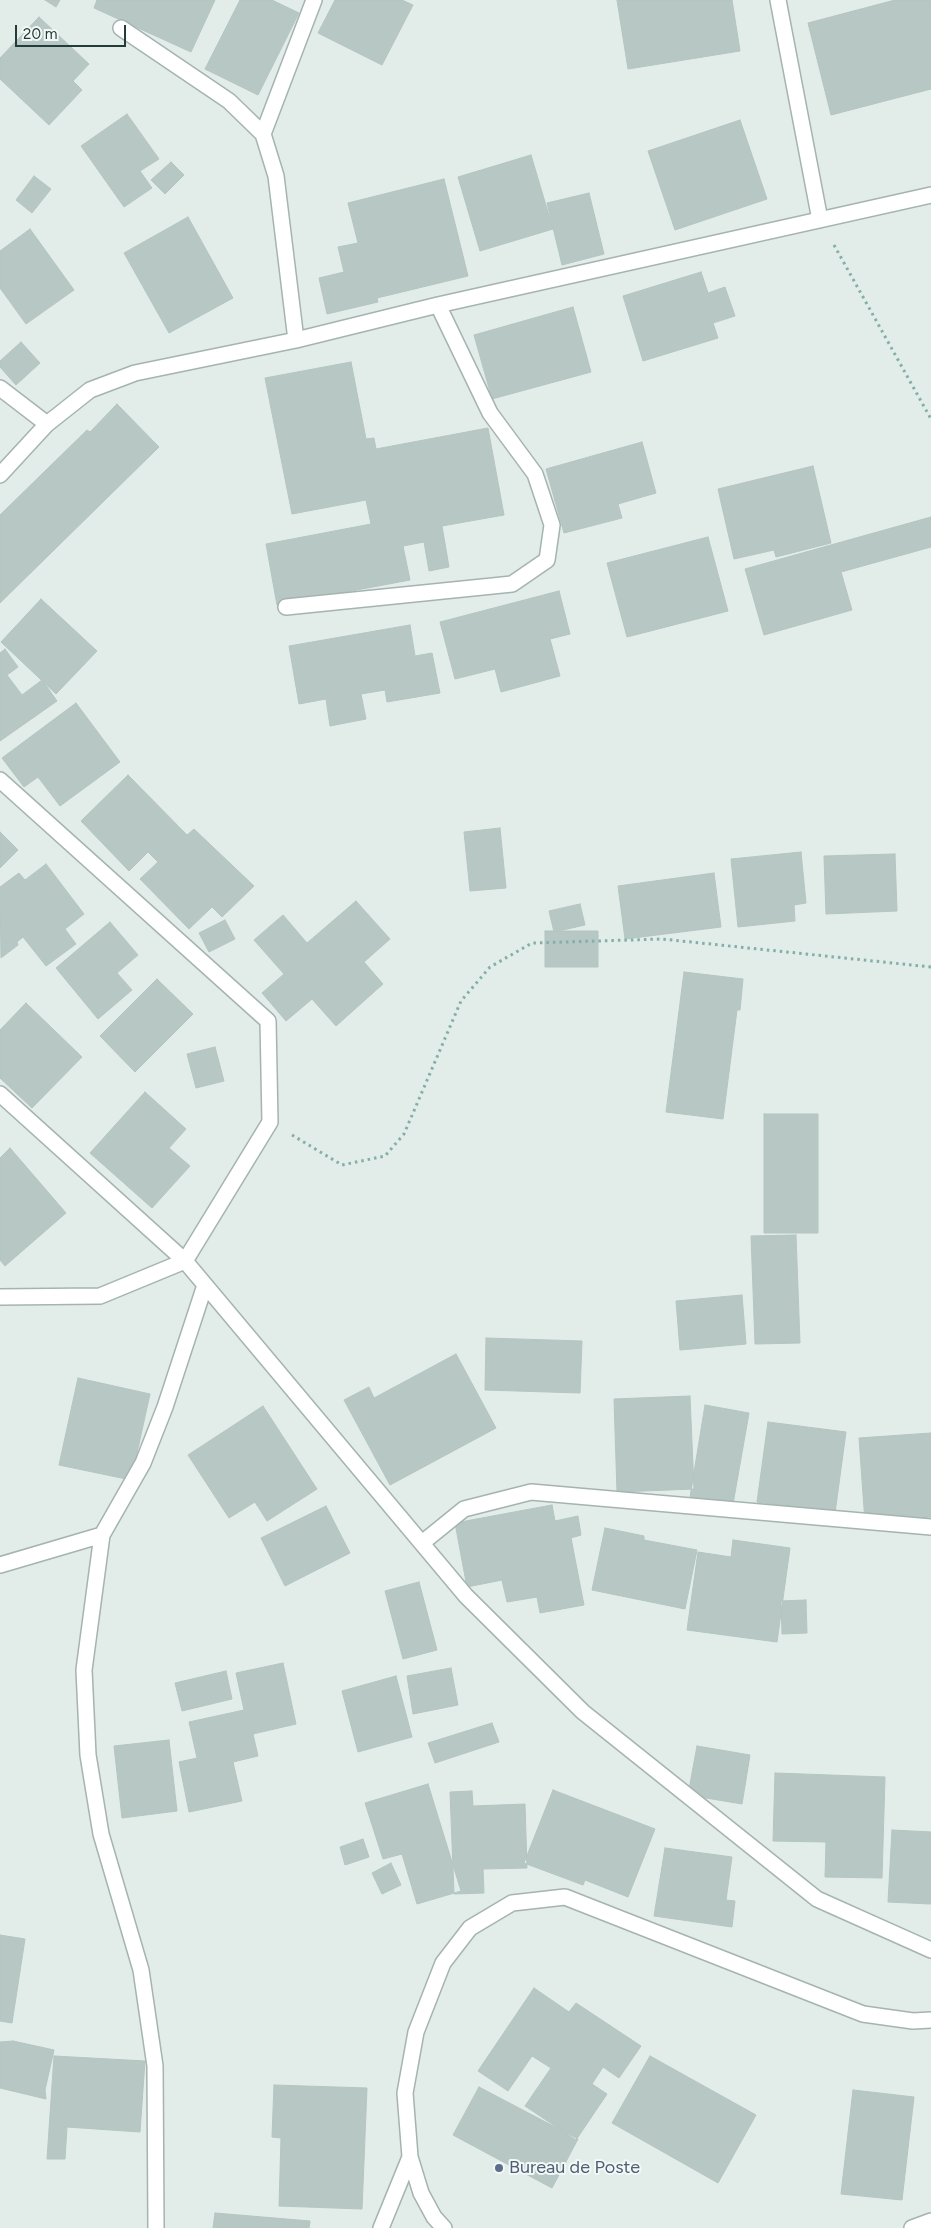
<!DOCTYPE html>
<style>
body{margin:0}
#map{position:relative;width:931px;height:2228px;overflow:hidden;background:#e2ece9;font-family:Figtree,sans-serif}
canvas{display:block}
.scale{position:absolute;left:15px;top:25px;width:111px;height:22px;box-sizing:border-box;border:2px solid #223c3a;border-top:0;padding-left:6px;font-size:15px;line-height:18px;white-space:nowrap;color:#223c3a;-webkit-text-stroke:4px #f2f8f6;paint-order:stroke}
</style>
<div id="map">
<canvas width="931" height="2228"></canvas>
<div class="scale">20 m</div>
</div>
<script>
const ctx = document.querySelector('canvas').getContext('2d');
ctx.lineJoin = 'round';
function paint(path, color) { ctx.fillStyle = color; ctx.fill(path, 'evenodd'); }
const poly = rows => new Path2D(rows.map(r => 'M' + r).join(''));
function stroke(path, color, width, dash) { ctx.strokeStyle = color; ctx.lineWidth = width; ctx.lineCap = dash ? 'butt' : 'round'; ctx.setLineDash(dash || []); ctx.stroke(path); }
function label(font, color, halo, rows, align = 'center') {
  ctx.font = font + ' Figtree,sans-serif'; ctx.lineWidth = 4; ctx.setLineDash([]); ctx.textBaseline = 'middle'; ctx.strokeStyle = halo; ctx.fillStyle = color; for (const [text, x, y, turn = 0] of rows) {
    ctx.save(); ctx.translate(x, y); ctx.rotate((+turn || 0) * Math.PI / 180); ctx.textAlign = isNaN(turn) ? turn : align; if (halo) ctx.strokeText(text, 0, 0); ctx.fillText(text, 0, 0); ctx.restore();
  }
}
const building = poly([
 [45,0,60,0,56,7,45,0],
 [97,0,215,0,191,52,94,8,97,0],
 [240,0,272,0,299,13,258,95,205,69,240,0],
 [335,0,402,0,413,5,382,65,318,33,335,0],
 [617,0,732,0,740,51,628,69,617,0],
 [895,0,931,0,931,89,831,115,808,23,895,0],
 [39,17,89,64,73,81,82,90,49,125,0,79,0,58,39,17],
 [127,114,159,159,140,171,152,188,124,207,81,146,127,114],
 [740,120,767,199,675,230,648,151,740,120],
 [531,155,553,229,480,251,458,177,531,155],
 [171,162,184,175,165,194,151,180,171,162],
 [34,176,51,189,32,213,16,200,34,176],
 [444,179,468,276,377,298,378,302,327,314,319,278,344,272,338,247,358,243,348,203,444,179],
 [589,193,604,254,562,265,547,203,589,193],
 [188,217,233,298,169,333,124,253,188,217],
 [30,229,74,290,26,324,0,288,0,251,30,229],
 [701,272,708,293,725,287,735,316,713,323,718,338,643,361,623,296,701,272],
 [573,307,591,372,492,399,474,335,573,307],
 [21,342,40,363,16,385,0,367,0,361,21,342],
 [351,362,366,439,374,438,376,449,488,428,504,515,442,526,449,567,429,571,424,542,403,546,410,580,277,605,266,544,371,524,366,500,292,514,265,378,351,362],
 [117,404,159,447,0,603,0,515,87,430,90,432,117,404],
 [642,442,656,493,618,504,622,518,564,533,546,469,642,442],
 [813,466,831,543,776,557,774,550,734,559,718,489,813,466],
 [931,517,931,547,841,572,852,610,764,635,745,569,931,517],
 [708,537,728,611,627,637,607,563,708,537],
 [559,591,570,634,550,639,560,676,501,692,495,669,455,679,440,622,559,591],
 [41,599,97,651,56,694,1,642,41,599],
 [410,625,415,656,432,653,440,693,387,702,385,690,361,694,366,719,330,726,326,699,299,704,289,646,410,625],
 [5,649,18,667,7,675,22,695,42,680,57,701,0,741,0,653,5,649],
 [76,703,120,762,60,806,38,777,24,787,2,758,76,703],
 [128,775,187,835,194,829,254,886,222,917,212,907,189,929,140,879,158,862,148,852,129,871,81,821,128,775],
 [500,828,506,888,470,891,464,832,500,828],
 [0,832,18,850,0,868,0,832],
 [801,852,806,903,794,905,795,921,738,927,731,859,801,852],
 [895,854,897,911,826,914,824,856,895,854],
 [46,864,84,914,65,929,76,944,46,966,23,937,17,942,18,945,1,958,0,887,19,873,25,880,46,864],
 [714,873,721,927,625,939,618,886,714,873],
 [356,901,390,939,364,962,383,984,336,1026,312,999,286,1021,262,993,284,974,254,940,283,915,307,943,356,901],
 [580,904,585,925,554,932,549,911,580,904],
 [225,920,235,939,209,952,199,933,225,920],
 [110,922,138,955,117,973,132,990,98,1019,56,968,110,922],
 [545,931,598,931,598,967,545,967,545,931],
 [684,972,743,979,740,1010,737,1010,723,1119,666,1112,684,972],
 [157,979,193,1014,135,1072,100,1036,157,979],
 [26,1003,82,1057,32,1108,0,1078,0,1030,26,1003],
 [215,1047,224,1081,196,1088,187,1054,215,1047],
 [145,1092,186,1129,169,1148,190,1166,152,1208,90,1153,145,1092],
 [764,1114,818,1114,818,1233,764,1233,764,1114],
 [10,1148,66,1213,5,1266,0,1260,0,1158,10,1148],
 [796,1235,800,1343,755,1344,751,1236,796,1235],
 [742,1295,746,1344,680,1350,676,1301,742,1295],
 [486,1338,582,1341,580,1393,485,1390,486,1338],
 [456,1354,496,1428,390,1485,344,1400,369,1387,374,1398,456,1354],
 [78,1378,150,1394,131,1480,59,1465,78,1378],
 [690,1396,694,1489,617,1492,614,1399,690,1396],
 [705,1405,749,1413,733,1504,690,1497,705,1405],
 [263,1406,317,1489,267,1521,255,1502,229,1518,188,1455,263,1406],
 [768,1422,846,1432,835,1513,757,1502,768,1422],
 [931,1433,931,1517,865,1522,859,1438,931,1433],
 [552,1505,555,1521,578,1516,581,1535,571,1538,584,1605,540,1613,537,1597,507,1602,502,1580,467,1587,455,1523,552,1505],
 [326,1506,350,1553,285,1586,261,1538,326,1506],
 [605,1528,644,1536,644,1540,697,1550,685,1609,592,1590,605,1528],
 [733,1540,790,1548,777,1642,687,1630,698,1552,731,1557,733,1540],
 [419,1582,437,1650,403,1659,385,1591,419,1582],
 [806,1600,807,1633,782,1634,781,1601,806,1600],
 [283,1663,296,1724,253,1734,258,1756,233,1762,242,1801,189,1812,179,1762,197,1758,189,1722,244,1710,236,1673,283,1663],
 [451,1668,458,1705,413,1714,407,1676,451,1668],
 [226,1671,232,1699,182,1711,175,1683,226,1671],
 [396,1676,412,1737,358,1752,342,1691,396,1676],
 [492,1723,499,1742,435,1763,428,1743,492,1723],
 [169,1740,177,1811,122,1818,114,1746,169,1740],
 [697,1746,750,1755,742,1804,688,1795,697,1746],
 [775,1773,885,1777,882,1878,825,1877,826,1842,773,1841,775,1773],
 [428,1784,461,1891,417,1904,402,1854,383,1859,365,1803,428,1784],
 [553,1790,655,1829,628,1897,585,1880,583,1885,524,1863,553,1790],
 [472,1791,473,1806,525,1804,527,1868,483,1869,484,1893,454,1894,450,1792,472,1791],
 [892,1830,931,1832,931,1904,888,1902,892,1830],
 [363,1839,369,1857,345,1865,340,1847,363,1839],
 [665,1848,732,1857,726,1900,735,1901,732,1927,654,1916,665,1848],
 [391,1863,401,1885,382,1894,372,1873,391,1863],
 [0,1935,25,1939,12,2023,0,2021,0,1935],
 [534,1988,569,2012,576,2003,641,2046,619,2078,603,2067,592,2084,607,2094,576,2140,525,2106,551,2068,532,2056,508,2091,478,2071,534,1988],
 [13,2041,54,2050,45,2090,46,2099,0,2088,0,2042,13,2041],
 [54,2056,145,2061,140,2132,67,2127,65,2159,47,2159,54,2056],
 [650,2056,756,2115,718,2183,612,2123,650,2056],
 [274,2085,367,2088,362,2209,279,2206,281,2138,272,2137,274,2085],
 [479,2087,578,2139,552,2188,453,2135,479,2087],
 [853,2090,914,2097,902,2200,841,2194,853,2090],
 [215,2213,310,2221,309,2228,213,2228,215,2213]
]);
const path = poly([
 [834,245,931,419],
 [292,1135,342,1165,385,1156,404,1134,461,1001,490,967,532,943,662,939,931,967]
]);
const minor = poly([
 [778,0,820,220],
 [121,28,229,101,263,134,276,176,296,340],
 [263,134,314,0],
 [0,388,47,424],
 [0,475,47,424,90,390,135,373,296,340,438,305,931,195],
 [286,607,512,584,547,560,552,525,535,474,490,413,438,305],
 [0,780,268,1021,270,1122,185,1261,100,1296,0,1297],
 [0,1094,185,1261,466,1596,583,1712,817,1899,931,1950],
 [422,1543,464,1509,531,1492,931,1527],
 [0,1565,102,1535],
 [410,2157,421,2193,434,2217,444,2228],
 [156,2228,155,2066,141,1970,101,1834,88,1755,84,1670,102,1535,143,1463,165,1407,205,1285],
 [381,2228,410,2157,405,2093,416,2032,443,1963,470,1928,512,1903,565,1897,863,2014,913,2021,931,2020],
 [912,2228,931,2221]
]);
const markers = [
 [499,2168,5,"#5c6f8a"]
];
const serviceNames = [
 ["Bureau de Poste",509,2168]
];
paint(building, '#b7c7c3');
stroke(building, '#b4c5c1', 1);
stroke(minor, '#a5b4b1', 18);
stroke(path, '#83afa9', 3, [2.5, 4]);
stroke(minor, '#fff', 15);
for (const [x, y, r, color] of markers) { const dot = new Path2D(); dot.arc(x, y, r, 0, 2 * Math.PI); ctx.fillStyle = color; ctx.fill(dot); stroke(dot, '#f2f8f6', 2); }
label('18px', '#4e5e75', '#f2f8f6', serviceNames, 'left');
</script>
